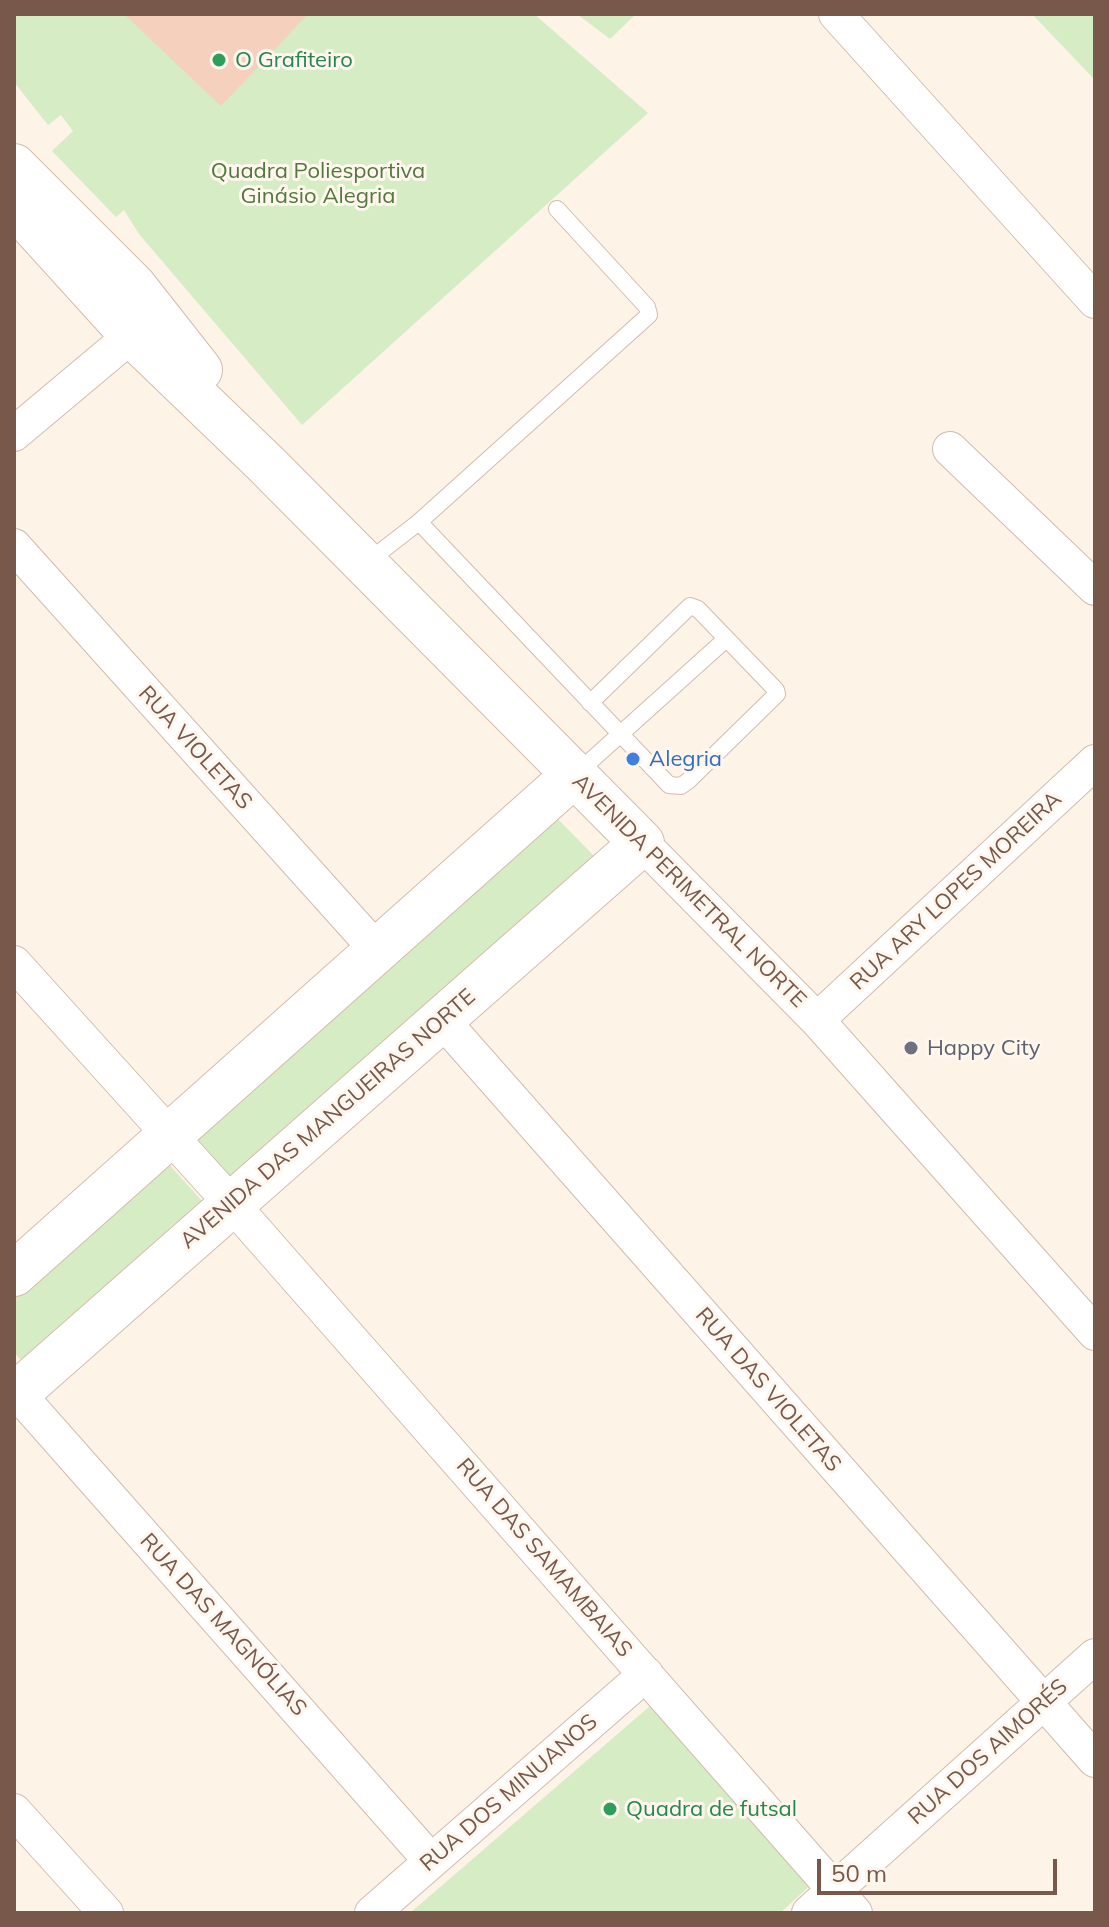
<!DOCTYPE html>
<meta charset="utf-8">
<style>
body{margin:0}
#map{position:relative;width:1109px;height:1927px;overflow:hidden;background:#fdf3e7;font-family:Mulish,sans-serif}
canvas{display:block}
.frame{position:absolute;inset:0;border:16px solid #78584a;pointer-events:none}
.scale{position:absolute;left:817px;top:1859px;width:240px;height:36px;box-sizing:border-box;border:4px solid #78584a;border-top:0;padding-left:10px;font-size:24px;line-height:28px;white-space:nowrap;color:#78584a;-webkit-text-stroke:6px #fff7ee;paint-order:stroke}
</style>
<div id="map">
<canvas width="1109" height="1927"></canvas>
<div class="frame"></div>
<div class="scale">50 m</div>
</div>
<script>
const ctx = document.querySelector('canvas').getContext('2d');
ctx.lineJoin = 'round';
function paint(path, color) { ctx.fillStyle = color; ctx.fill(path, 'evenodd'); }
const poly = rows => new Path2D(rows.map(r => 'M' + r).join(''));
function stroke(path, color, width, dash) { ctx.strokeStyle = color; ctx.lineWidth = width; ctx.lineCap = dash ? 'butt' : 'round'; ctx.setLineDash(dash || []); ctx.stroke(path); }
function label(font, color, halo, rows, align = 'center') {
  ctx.font = font + ' Mulish,sans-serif'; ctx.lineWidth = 6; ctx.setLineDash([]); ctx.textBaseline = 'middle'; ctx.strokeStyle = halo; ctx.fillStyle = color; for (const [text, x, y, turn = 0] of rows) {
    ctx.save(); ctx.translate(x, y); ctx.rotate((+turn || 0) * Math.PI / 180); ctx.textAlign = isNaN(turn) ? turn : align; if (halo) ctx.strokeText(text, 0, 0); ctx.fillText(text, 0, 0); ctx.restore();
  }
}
const green = poly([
 [14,14,534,14,648,113,302,425,139,234,124,210,116,217,52,151,73,131,61,115,48,125,14,82],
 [577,14,636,14,610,39],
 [1032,14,1095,14,1095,80],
 [551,812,595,857,237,1184,191,1132],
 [165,1160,203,1202,28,1369,14,1352,14,1289],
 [657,1700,814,1882,780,1913,410,1913]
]);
const building = poly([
 [124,14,308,14,221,106]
]);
const lane = poly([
 [419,522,669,785,681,786,688,781,777,694,776,690,698,609,690,606,590,703],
 [366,563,419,522,649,315,647,307,557,209],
 [576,774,726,639]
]);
const street = poly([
 [836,14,1095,301],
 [14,434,132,335],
 [950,449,1095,588],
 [14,546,376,949],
 [642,843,817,1020,1095,1333],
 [14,963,231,1203,855,1913],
 [442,1020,1095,1760],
 [817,1020,1095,762],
 [14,1389,431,1861],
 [14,1811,106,1913],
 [372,1913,646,1674],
 [809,1913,1095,1656]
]);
const secondary = poly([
 [14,166,134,286,200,370],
 [14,205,132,335,266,464,642,843,14,1396],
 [14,1274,575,774]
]);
const markers = [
 [219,60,8,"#2e9e5b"],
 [633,759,8,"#3f7fe0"],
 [911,1048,8,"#6b7280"],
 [610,1809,8,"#2e9e5b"]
];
const leisureNames = [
 ["O Grafiteiro",235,60],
 ["Quadra de futsal",626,1809]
];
const parkNames = [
 ["Quadra Poliesportiva",318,171],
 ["Ginásio Alegria",318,196]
];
const streetNames = [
 ["RUA VIOLETAS",195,748,48],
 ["AVENIDA PERIMETRAL NORTE",689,891,45],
 ["RUA ARY LOPES MOREIRA",956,891,-43],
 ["AVENIDA DAS MANGUEIRAS NORTE",328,1119,-41],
 ["RUA DAS VIOLETAS",768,1390,49],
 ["RUA DAS SAMAMBAIAS",544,1558,49],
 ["RUA DAS MAGNÓLIAS",223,1625,48],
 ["RUA DOS AIMORÉS",988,1752,-42],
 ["RUA DOS MINUANOS",509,1793,-41]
];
const shopNames = [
 ["Alegria",649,759]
];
const worshipNames = [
 ["Happy City",927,1048]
];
paint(green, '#d6ecc4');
paint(building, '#f4d0bd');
stroke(lane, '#d2bcae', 18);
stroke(street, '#d2bcae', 36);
stroke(secondary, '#d5bcac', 46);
stroke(lane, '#fff', 16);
stroke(street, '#fff', 34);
stroke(secondary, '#fff', 44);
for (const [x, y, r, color] of markers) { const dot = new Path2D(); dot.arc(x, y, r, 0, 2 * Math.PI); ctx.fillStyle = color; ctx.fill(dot); stroke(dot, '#fff7ee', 3); }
label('22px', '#27864d', '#fff7ee', leisureNames, 'left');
label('22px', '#52783e', '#fff7ee', parkNames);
label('22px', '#78584a', '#fff7ee', streetNames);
label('22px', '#366cbe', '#fff7ee', shopNames, 'left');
label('22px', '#5b616d', '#fff7ee', worshipNames, 'left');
</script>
